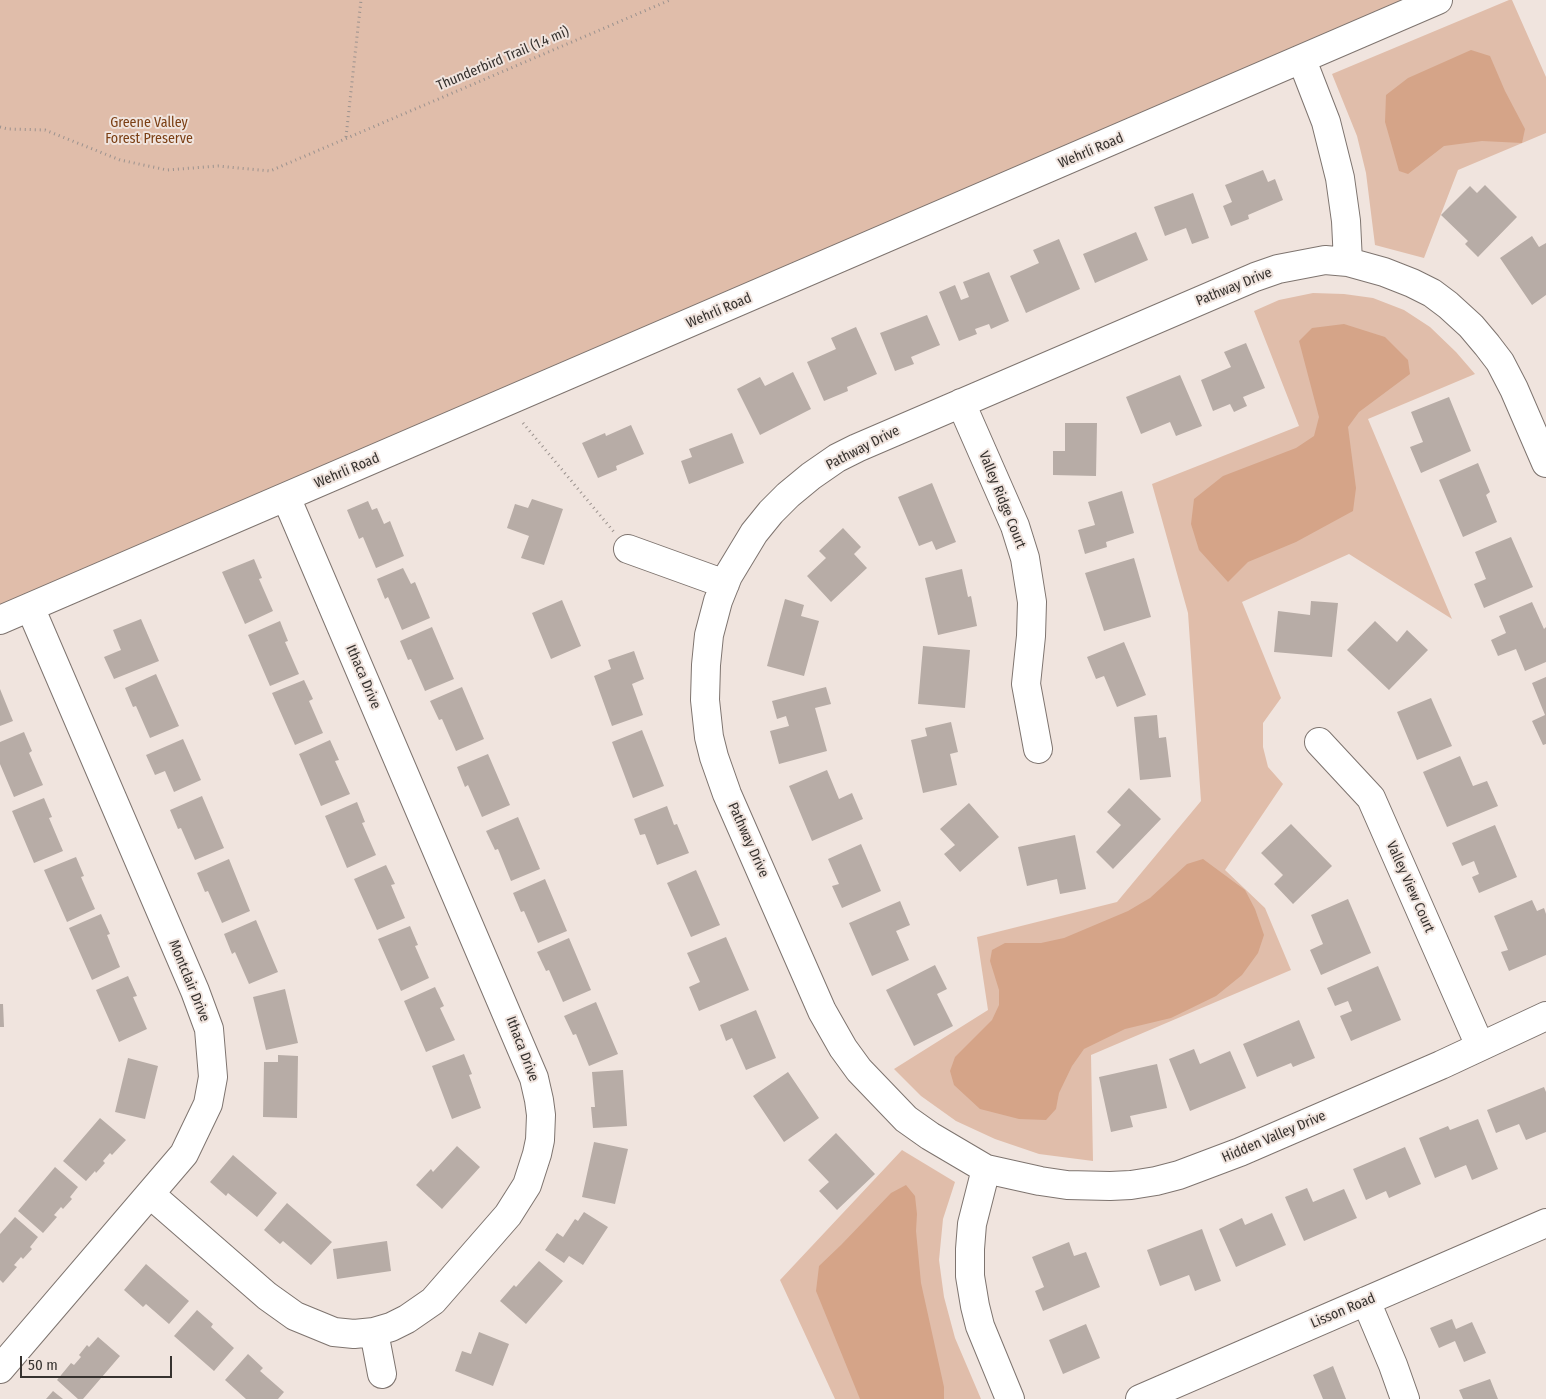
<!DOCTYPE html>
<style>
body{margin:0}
#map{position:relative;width:1546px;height:1399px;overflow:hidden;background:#f0e4de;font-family:"Fira Sans Condensed",sans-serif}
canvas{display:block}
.scale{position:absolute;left:20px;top:1356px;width:152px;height:22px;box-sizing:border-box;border:2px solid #36322f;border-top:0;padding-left:6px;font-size:15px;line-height:18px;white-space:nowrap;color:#36322f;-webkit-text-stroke:4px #f0e4de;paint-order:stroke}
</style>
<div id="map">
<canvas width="1546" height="1399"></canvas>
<div class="scale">50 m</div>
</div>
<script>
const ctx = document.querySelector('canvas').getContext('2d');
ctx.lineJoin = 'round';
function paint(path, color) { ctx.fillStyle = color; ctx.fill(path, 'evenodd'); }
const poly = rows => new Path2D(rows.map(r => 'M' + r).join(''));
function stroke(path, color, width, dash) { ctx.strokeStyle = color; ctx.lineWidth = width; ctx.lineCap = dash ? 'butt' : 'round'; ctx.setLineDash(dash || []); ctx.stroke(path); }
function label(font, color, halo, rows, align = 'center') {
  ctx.font = font + ' "Fira Sans Condensed",sans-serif'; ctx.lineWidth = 4; ctx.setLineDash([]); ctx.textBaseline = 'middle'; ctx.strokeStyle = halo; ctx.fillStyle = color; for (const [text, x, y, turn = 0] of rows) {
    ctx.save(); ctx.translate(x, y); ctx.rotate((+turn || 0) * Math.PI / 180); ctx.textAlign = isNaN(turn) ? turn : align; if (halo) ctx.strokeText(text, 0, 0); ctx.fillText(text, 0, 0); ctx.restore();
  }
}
const green = poly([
 [0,0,1401,0,1302,60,0,620],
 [1509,0,1512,0,1546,77,1546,133,1458,170,1424,258,1375,245,1366,173,1357,136,1332,74],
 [1313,293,1344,294,1373,298,1404,310,1430,327,1456,352,1475,374,1368,419,1452,619,1349,554,1242,602,1281,698,1263,723,1263,747,1268,767,1283,784,1225,870,1265,908,1291,970,1091,1055,1093,1161,1039,1154,995,1139,956,1121,921,1096,894,1069,988,1010,977,937,1117,902,1201,801,1188,613,1152,484,1299,426,1254,311,1279,300],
 [902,1150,955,1182,943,1219,939,1260,944,1297,955,1338,981,1399,835,1399,780,1280]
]);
const water = poly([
 [1471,50,1490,56,1505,91,1525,129,1522,143,1482,141,1444,146,1408,174,1399,171,1385,122,1386,95,1408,78],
 [1344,324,1385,337,1408,360,1410,374,1359,412,1348,427,1356,488,1353,511,1296,542,1248,562,1228,582,1199,550,1191,524,1194,499,1223,476,1296,448,1314,436,1319,417,1299,341,1312,328],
 [1203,859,1245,890,1255,909,1264,935,1258,953,1242,975,1216,996,1171,1018,1125,1029,1084,1049,1072,1066,1059,1093,1056,1109,1046,1120,1019,1119,980,1109,954,1085,950,1071,955,1057,992,1020,999,1005,999,990,990,961,992,950,1005,943,1041,943,1064,938,1128,911,1150,898,1187,864],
 [906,1185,915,1196,917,1214,916,1231,921,1283,944,1387,944,1399,860,1399,816,1291,819,1266,841,1245,891,1193]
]);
const building = poly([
 [1263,170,1268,182,1275,179,1283,200,1248,215,1249,219,1231,226,1223,206,1232,202,1225,185],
 [1485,185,1517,217,1478,257,1465,244,1468,241,1441,215,1470,186,1477,193],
 [1193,193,1209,238,1192,244,1186,228,1165,236,1154,207],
 [1136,232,1148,260,1095,283,1083,254],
 [1532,236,1539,247,1546,243,1546,295,1532,305,1500,258],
 [1059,239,1080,289,1026,313,1010,276,1039,263,1033,250],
 [989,272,1009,321,991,329,989,324,975,329,977,334,959,341,939,292,955,285,961,300,969,297,963,282],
 [927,315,940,345,911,357,914,364,895,371,880,333],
 [856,327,877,374,847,387,848,391,824,401,807,362,836,349,831,338],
 [1246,343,1265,388,1243,397,1247,406,1234,412,1230,404,1213,411,1201,380,1231,367,1224,352],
 [793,372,811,409,760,435,737,389,760,377,765,386],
 [1180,375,1202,426,1176,436,1170,422,1141,434,1126,397],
 [1449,397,1471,451,1421,473,1410,447,1423,442,1411,412],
 [1065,423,1097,423,1096,476,1053,475,1053,451,1065,451],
 [631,425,644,454,616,466,617,470,598,478,582,443,605,433,606,436],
 [732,433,744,463,689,484,681,461,692,457,689,449],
 [1478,463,1490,492,1486,495,1497,522,1463,537,1439,480],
 [932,483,956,542,936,550,932,541,919,546,898,497],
 [1122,491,1134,533,1106,542,1107,547,1085,554,1078,530,1095,525,1088,502],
 [532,499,563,509,544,565,521,558,529,536,507,528,515,504,528,508],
 [368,501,372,510,377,508,384,524,390,521,404,556,376,568,363,537,359,539,347,510],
 [843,528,861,547,854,554,867,568,831,602,807,576,826,558,819,551],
 [1511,537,1533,587,1484,608,1474,584,1486,579,1475,552],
 [1134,558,1151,617,1104,631,1085,573],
 [254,559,262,578,259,579,273,611,245,624,222,572],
 [403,568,411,584,415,582,430,618,402,630,388,597,385,599,377,579],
 [962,569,968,597,971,596,977,626,938,635,925,578],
 [785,599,804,605,801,616,819,621,804,676,767,666],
 [562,600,581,646,551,659,532,613],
 [1311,601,1338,603,1332,657,1274,652,1278,611,1310,615],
 [1532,602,1544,629,1546,627,1546,662,1525,671,1516,649,1498,656,1491,640,1506,633,1499,616],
 [141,619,159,661,114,679,104,657,121,650,113,630],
 [280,621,288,641,285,642,299,674,270,686,248,635],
 [1375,621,1397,642,1407,630,1428,650,1389,690,1347,650],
 [432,627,454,679,425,691,411,659,408,660,400,641],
 [1124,642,1146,695,1117,707,1104,676,1096,679,1087,657],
 [923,646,970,650,965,708,918,704],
 [634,651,644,679,632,684,643,715,612,726,594,676,611,669,608,660],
 [156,674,179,726,150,738,136,706,133,707,125,688],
 [1546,677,1546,744,1543,745,1532,721,1545,715,1532,683],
 [304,680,313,699,309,701,323,733,295,745,272,693],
 [462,687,484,739,456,751,442,719,439,720,430,701],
 [826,687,831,704,815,708,827,751,779,764,770,731,789,726,786,716,777,719,772,701],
 [0,689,13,721,0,726],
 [1431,698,1452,746,1417,760,1397,712],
 [1157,715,1159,738,1166,737,1171,777,1140,780,1134,717],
 [951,722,958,752,950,754,957,785,923,793,911,740,927,736,925,728],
 [642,730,664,786,633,798,612,742],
 [24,732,32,751,29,753,43,785,14,797,0,764,0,742],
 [183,739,201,780,174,792,165,771,155,775,146,755],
 [330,740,339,760,335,761,350,794,321,806,299,754],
 [488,754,510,805,482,817,468,785,465,787,457,767],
 [1460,756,1473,786,1487,781,1498,806,1447,827,1423,772],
 [827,770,839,799,852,793,863,819,812,841,789,786],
 [1129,788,1161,819,1113,869,1096,852,1121,825,1107,812],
 [202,796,224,848,195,860,181,828,178,829,170,810],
 [44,798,52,817,49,818,63,851,34,863,12,811],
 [357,802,365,822,362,823,376,855,347,868,325,816],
 [969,803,999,837,960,872,944,854,955,845,940,829],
 [667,806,674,825,677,824,689,853,657,865,645,834,640,835,634,819],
 [518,817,540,869,511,881,498,849,495,850,486,831],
 [1291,824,1332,866,1293,904,1274,884,1283,875,1261,853],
 [1495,825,1517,877,1479,893,1472,877,1479,874,1474,861,1462,866,1452,843],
 [1075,835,1086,889,1060,894,1057,879,1027,886,1018,847],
 [861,844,881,891,842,908,832,886,839,884,828,859],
 [76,857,84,876,81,877,95,909,67,922,44,870],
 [229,859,250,911,222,923,208,891,205,892,197,873],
 [386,865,395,884,391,885,405,918,377,930,354,879],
 [696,870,720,925,691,937,667,883],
 [545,879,567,931,538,943,524,911,521,912,513,893],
 [1348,899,1371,953,1321,975,1310,950,1323,944,1311,915],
 [1532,900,1537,911,1544,908,1546,914,1546,955,1509,971,1501,952,1508,950,1494,916],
 [900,901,910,925,896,931,909,960,872,976,849,923],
 [101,914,110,934,107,935,120,967,92,980,69,928],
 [256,920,278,972,249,984,235,952,232,954,224,934],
 [410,926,418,945,415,946,429,978,401,991,378,939],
 [726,937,749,990,699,1011,689,987,700,982,687,953],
 [569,938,591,990,563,1002,549,970,546,971,537,952],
 [935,965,947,989,937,994,953,1026,914,1046,886,990],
 [1378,966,1401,1020,1351,1041,1340,1016,1352,1011,1348,1001,1335,1006,1327,988],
 [128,976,137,996,133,997,147,1029,119,1042,96,990],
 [435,987,444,1006,440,1008,455,1040,426,1052,404,1001],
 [285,989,298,1043,266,1050,253,997],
 [596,1002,618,1054,589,1066,576,1034,573,1035,564,1016],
 [0,1004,3,1004,4,1027,0,1027],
 [756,1010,776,1058,746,1070,732,1038,726,1041,720,1025],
 [1299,1020,1315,1058,1293,1067,1291,1063,1257,1077,1243,1044],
 [1194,1049,1200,1064,1230,1051,1246,1088,1190,1111,1169,1059],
 [464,1054,472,1074,469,1075,481,1108,452,1119,432,1066],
 [278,1055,298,1056,297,1118,263,1117,264,1062,278,1062],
 [128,1058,158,1066,145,1119,115,1112],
 [1157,1064,1167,1108,1130,1116,1133,1127,1111,1132,1099,1077],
 [623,1070,627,1126,593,1128,591,1107,595,1107,592,1072],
 [788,1072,819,1118,784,1142,753,1096],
 [1544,1087,1546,1092,1546,1132,1526,1140,1519,1124,1496,1133,1487,1110],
 [100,1118,126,1140,112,1155,110,1153,103,1161,105,1163,96,1173,95,1171,86,1181,63,1161],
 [1478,1119,1498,1169,1472,1180,1466,1165,1435,1178,1419,1138,1448,1126,1450,1130],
 [836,1133,875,1174,837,1210,819,1191,829,1182,808,1160],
 [594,1142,628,1149,615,1204,582,1197],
 [457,1146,480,1167,442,1209,416,1185,431,1169,433,1172],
 [1405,1147,1421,1184,1389,1198,1386,1191,1366,1200,1353,1169],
 [233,1155,277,1193,257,1217,228,1193,226,1196,210,1182],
 [55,1167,78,1187,70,1197,72,1199,63,1209,61,1207,54,1215,57,1217,43,1233,18,1211],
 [1307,1188,1313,1202,1344,1189,1357,1218,1304,1241,1285,1197],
 [287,1203,332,1242,311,1265,283,1241,280,1244,264,1230],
 [584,1212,608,1227,583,1265,569,1256,564,1263,545,1250,557,1233,563,1237,575,1219,578,1221],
 [1272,1213,1286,1245,1236,1267,1219,1229,1242,1218,1245,1225],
 [15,1217,38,1237,30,1247,32,1249,23,1259,21,1257,14,1265,17,1267,3,1283,0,1280,0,1234],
 [1202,1229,1221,1281,1195,1291,1189,1275,1160,1286,1147,1250],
 [387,1241,391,1271,337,1279,333,1249],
 [1069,1242,1074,1256,1086,1252,1100,1287,1043,1311,1035,1291,1044,1287,1032,1257],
 [539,1261,563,1281,526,1324,500,1301,514,1285,516,1287],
 [146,1264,189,1301,169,1324,146,1304,143,1307,124,1290],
 [197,1310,213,1324,211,1327,234,1348,214,1371,174,1336],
 [1452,1319,1456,1329,1472,1322,1486,1353,1464,1362,1455,1341,1439,1348,1430,1328],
 [1086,1324,1100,1358,1063,1374,1049,1340],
 [479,1332,509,1344,493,1386,455,1371,462,1351,471,1354],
 [98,1337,120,1356,83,1399,78,1399,57,1380,71,1363,74,1365,81,1357,79,1355,87,1345,89,1347],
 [248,1354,263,1368,260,1371,284,1392,278,1399,246,1399,225,1380],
 [1333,1366,1346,1399,1323,1399,1313,1375],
 [1490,1379,1498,1399,1463,1399,1459,1390],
 [53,1391,63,1399,46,1399]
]);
const path = poly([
 [0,127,8,129,45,130,120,160,167,170,218,166,270,171,670,0],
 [346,137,361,0],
 [523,423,614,532]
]);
const minor = poly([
 [1302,60,1326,122,1340,178,1346,221,1348,262,1384,272,1412,283,1432,293,1448,305,1471,326,1487,345,1500,362,1514,389,1546,463],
 [1348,262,1325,260,1278,269,1255,277,857,448,837,458,811,476,788,495,771,512,754,533,728,576,718,601,709,635,706,665,705,700,709,737,714,757,727,794,822,1011,843,1048,859,1070,906,1119,930,1136,986,1169,1040,1181,1067,1185,1110,1186,1131,1185,1156,1181,1179,1175,1240,1152,1441,1065,1546,1016],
 [961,403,1015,526,1025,558,1032,602,1031,636,1026,684,1038,749],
 [628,549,725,584],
 [0,620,1438,0],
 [1319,742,1371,798,1480,1046],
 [986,1169,972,1224,970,1249,970,1276,975,1306,980,1326,1010,1399],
 [150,1194,267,1296,295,1316,334,1332,354,1334,374,1332,391,1327,407,1319,433,1301,508,1215,527,1185,537,1154,540,1140,541,1115,539,1100,534,1078,286,497],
 [1366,1301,1393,1365,1405,1399],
 [374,1332,382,1374],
 [0,1369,184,1154,208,1104,213,1077,209,1029,195,991,30,607],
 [1140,1399,1546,1223]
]);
const streetNames = [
 ["Thunderbird Trail (1.4 mi)",503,59,-23],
 ["Wehrli Road",1091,151,-23],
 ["Pathway Drive",1234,287,-22],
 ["Wehrli Road",719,311,-23],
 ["Pathway Drive",863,448,-27],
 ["Wehrli Road",347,471,-23],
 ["Valley Ridge Court",1002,500,68],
 ["Ithaca Drive",363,677,67],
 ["Pathway Drive",748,840,66],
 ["Valley View Court",1410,887,66],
 ["Montclair Drive",189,981,68],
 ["Ithaca Drive",522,1049,69],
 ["Hidden Valley Drive",1274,1137,-23],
 ["Lisson Road",1343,1311,-23]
];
const parkNames = [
 ["Greene Valley",149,123],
 ["Forest Preserve",149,139]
];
paint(green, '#e0bdaa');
paint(water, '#d5a488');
paint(building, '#b7aca6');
stroke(minor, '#7e746f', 30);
stroke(path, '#9b928e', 3, [1, 4]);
stroke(minor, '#fff', 28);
label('14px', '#36322f', '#f0e4de', streetNames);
label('14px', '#7b3f14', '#f0e4de', parkNames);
</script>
